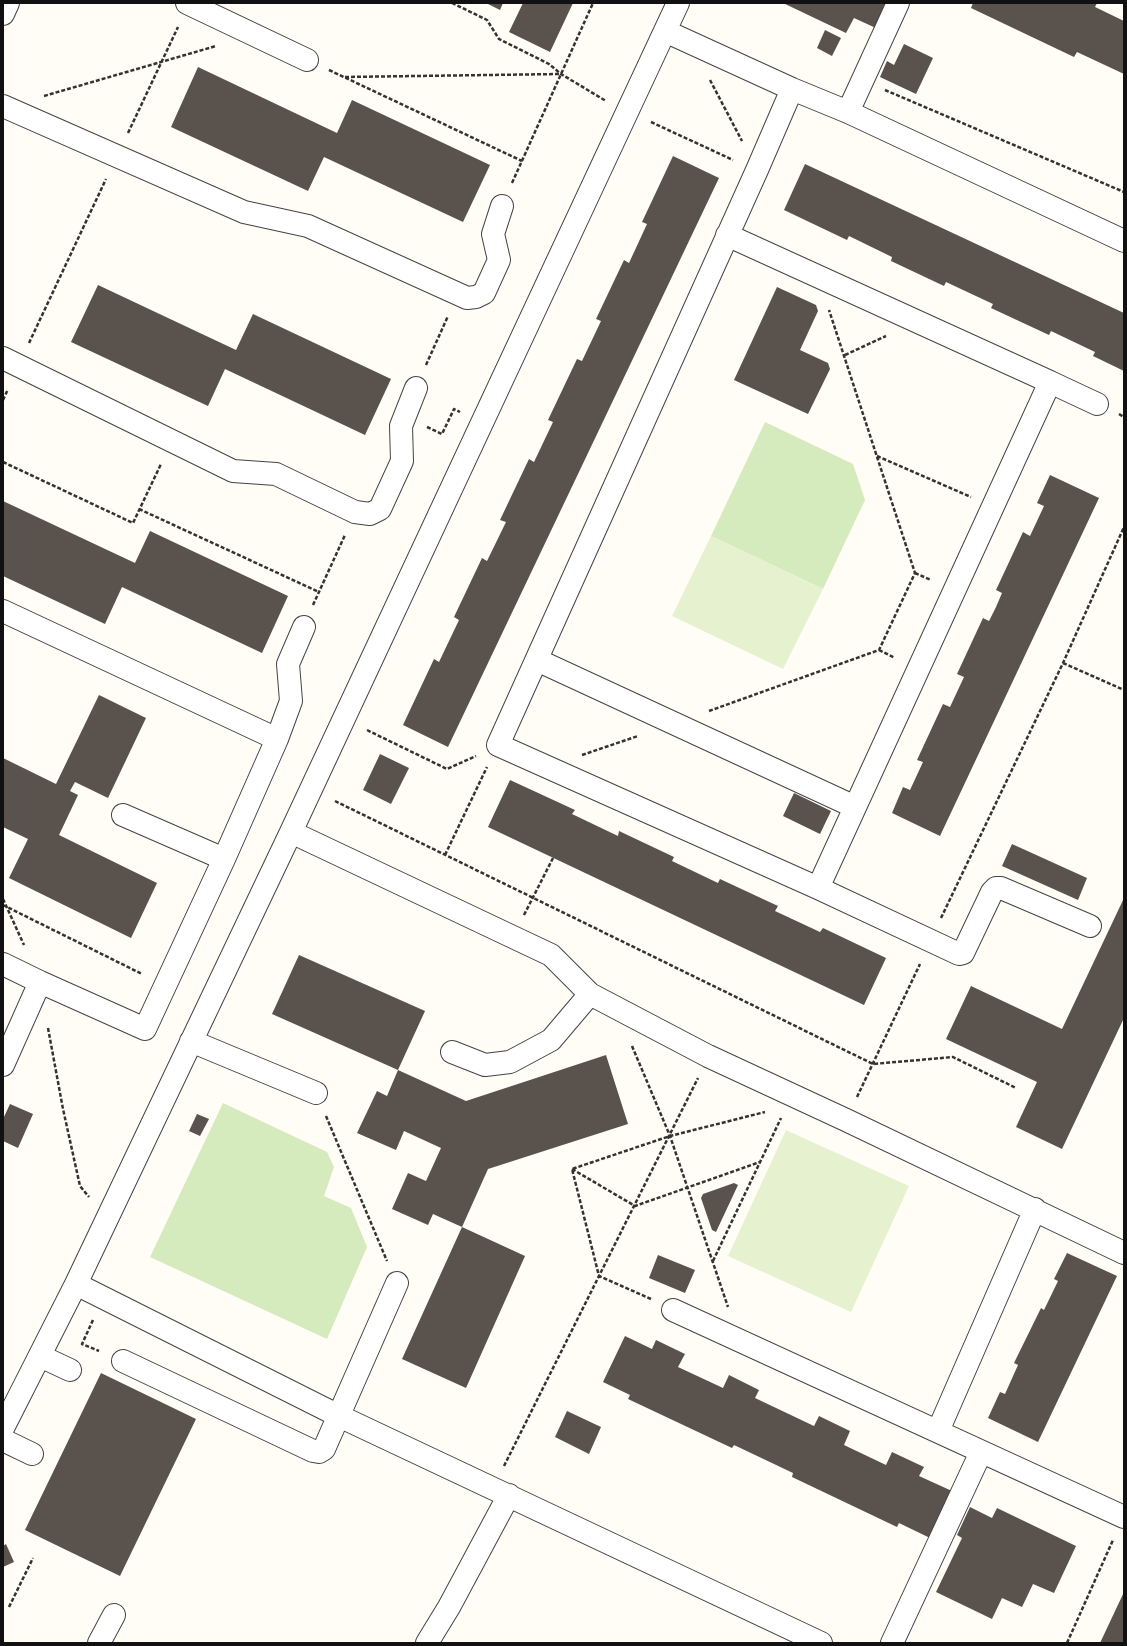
<!DOCTYPE html>
<style>
body{margin:0}
#map{position:relative;width:1127px;height:1646px;overflow:hidden;background:#fffdf5;font-family:"Roboto Serif",serif}
canvas{display:block}
.frame{position:absolute;inset:0;border:4px solid #111;pointer-events:none}
</style>
<div id="map">
<canvas width="1127" height="1646"></canvas>
<div class="frame"></div>
</div>
<script>
const ctx = document.querySelector('canvas').getContext('2d');
ctx.lineJoin = 'round';
function paint(path, color) { ctx.fillStyle = color; ctx.fill(path, 'evenodd'); }
const poly = rows => new Path2D(rows.map(r => 'M' + r).join(''));
function stroke(path, color, width, dash) { ctx.strokeStyle = color; ctx.lineWidth = width; ctx.lineCap = dash ? 'butt' : 'round'; ctx.setLineDash(dash || []); ctx.stroke(path); }
const green = poly([
 [765,422,853,464,865,500,823,589,711,536],
 [223,1103,327,1152,334,1167,324,1196,351,1208,367,1247,327,1339,150,1257]
]);
const pitch = poly([
 [711,536,823,589,783,669,672,616],
 [786,1130,909,1186,851,1312,728,1256]
]);
const building = poly([
 [486,3,503,3,500,10],
 [523,3,573,3,550,52,509,32],
 [783,3,890,3,878,29,854,18,846,33],
 [973,3,1097,3,1095,7,1124,21,1124,74,1077,52,1074,57,971,8],
 [825,30,841,38,832,56,817,48],
 [904,44,933,58,916,94,880,77,887,61,894,65],
 [198,67,337,133,352,100,490,165,463,222,324,157,308,191,171,127],
 [673,156,719,178,448,747,403,725,434,659,439,662,459,620,454,617,482,558,487,561,506,522,500,520,529,459,534,462,553,422,548,420,577,359,582,361,601,321,596,319,624,260,629,263,647,224,642,222],
 [805,164,1124,313,1124,371,1093,356,1095,352,1051,331,1049,335,991,308,993,304,946,282,944,286,891,261,892,257,849,236,847,240,784,210],
 [98,285,236,350,253,314,391,379,365,435,225,369,208,406,71,342],
 [777,287,816,305,818,311,800,350,828,363,830,369,808,414,734,380],
 [1050,475,1099,498,940,836,892,813,903,787,910,790,923,762,917,760,943,704,950,707,964,677,957,674,983,618,989,621,996,607,1002,593,996,590,1023,532,1030,536,1044,506,1037,503],
 [3,501,135,563,150,531,288,596,262,653,122,587,105,624,3,576],
 [99,695,146,718,108,798,75,782,70,791,78,795,59,835,157,883,131,938,9,878,28,839,3,827,3,758,56,784],
 [380,754,409,768,391,804,363,790],
 [510,780,575,810,572,814,618,836,619,831,674,857,672,861,718,883,720,879,778,906,775,911,820,932,823,928,886,958,864,1005,488,827],
 [794,793,831,811,820,834,783,816],
 [1012,844,1087,878,1078,900,1002,866],
 [1124,898,1124,1018,1062,1149,1016,1127,1037,1082,946,1039,971,986,1062,1029],
 [299,955,425,1011,398,1070,272,1014],
 [606,1055,628,1124,488,1169,462,1227,433,1214,428,1225,392,1209,408,1173,426,1181,441,1148,404,1131,396,1150,357,1133,377,1091,387,1096,398,1070,466,1101],
 [10,1104,33,1114,18,1148,3,1141,3,1119],
 [197,1114,209,1119,200,1136,189,1131],
 [734,1183,738,1185,716,1232,712,1230,701,1198,703,1194],
 [462,1227,525,1256,466,1388,402,1359],
 [1067,1253,1117,1276,1038,1442,988,1418,1000,1392,1005,1394,1018,1365,1014,1363,1041,1308,1044,1310,1058,1281,1054,1279],
 [658,1255,695,1270,685,1293,649,1278],
 [625,1336,652,1349,656,1340,685,1354,678,1367,723,1388,729,1375,759,1390,755,1398,814,1426,819,1416,850,1431,844,1445,886,1465,892,1452,924,1467,919,1476,952,1491,930,1538,899,1523,897,1527,792,1477,793,1473,734,1445,732,1448,628,1399,630,1395,603,1382],
 [101,1373,196,1419,120,1576,25,1530],
 [567,1411,601,1427,589,1454,555,1437],
 [970,1507,992,1518,997,1508,1076,1546,1054,1593,1033,1584,1022,1607,1002,1598,992,1619,936,1592,962,1538,957,1535],
 [6,1544,14,1562,3,1567,3,1546],
 [1124,1592,1124,1643,1100,1643]
]);
const path = poly([
 [452,3,487,20,499,39,549,64,561,74,606,101],
 [329,70,522,161],
 [345,77,561,74],
 [710,80,742,141],
 [885,90,1124,192],
 [44,96,216,46],
 [651,122,733,160],
 [128,133,178,27],
 [512,183,593,3],
 [29,343,106,179],
 [845,355,886,336],
 [426,365,448,316],
 [3,400,8,389],
 [1119,414,1124,417],
 [427,427,442,434,454,409,460,412],
 [877,456,971,497],
 [3,462,133,523,161,464],
 [139,509,319,592],
 [915,573,931,580],
 [313,605,345,535],
 [879,650,895,658],
 [1063,663,1124,690],
 [709,711,879,650,915,573,829,310],
 [367,730,447,769,476,756],
 [582,755,638,736],
 [335,801,873,1064,953,1057,1016,1088],
 [445,855,487,767],
 [3,899,24,945],
 [3,905,142,974],
 [524,915,553,858],
 [941,918,1063,663,1124,527],
 [48,1028,63,1109,80,1186,89,1197],
 [632,1046,670,1136,728,1307],
 [857,1097,920,964],
 [326,1116,387,1261],
 [572,1169,635,1206,760,1162],
 [713,1261,781,1118],
 [651,1299,599,1276,572,1169,670,1136,765,1112],
 [93,1320,82,1344,99,1351],
 [504,1466,698,1078],
 [9,1607,33,1558],
 [1067,1643,1113,1540]
]);
const minor = poly([
 [187,3,307,60],
 [3,14,8,3],
 [665,31,792,89,848,112,1124,241],
 [792,89,757,170,498,745,818,888,959,954,963,953,992,892,996,888,1001,888,1090,926],
 [3,106,244,212,308,226,467,298,476,297,484,293,499,260,493,234,502,206],
 [848,112,898,3],
 [727,235,1050,382,818,888],
 [3,358,233,471,276,474,355,512,370,514,380,509,402,461,401,426,416,388],
 [1050,382,1097,404],
 [3,611,277,739],
 [537,660,855,807],
 [123,815,224,859],
 [291,832,551,955,590,994,708,1056,846,1120,1124,1253],
 [3,964,40,982,145,1029,224,859,277,739,291,701,288,664,304,627],
 [191,1041,316,1093],
 [452,1052,485,1065,510,1062,551,1040,590,994],
 [3,1065,40,982],
 [76,1284,339,1416,821,1643],
 [673,1310,1124,1517],
 [40,1356,70,1370],
 [123,1361,313,1451,319,1452,324,1449,397,1283],
 [3,1428,76,1284,291,832,678,3],
 [938,1431,1035,1209],
 [3,1440,32,1454],
 [99,1643,114,1615],
 [427,1643,449,1607,509,1495],
 [892,1643,981,1452]
]);
paint(green, '#d5ebbd');
paint(pitch, '#e6f2cf');
paint(building, '#5a524d');
stroke(minor, '#444', 24);
stroke(path, '#333', 2.5, [4, 2]);
stroke(minor, '#fff', 22);
</script>
